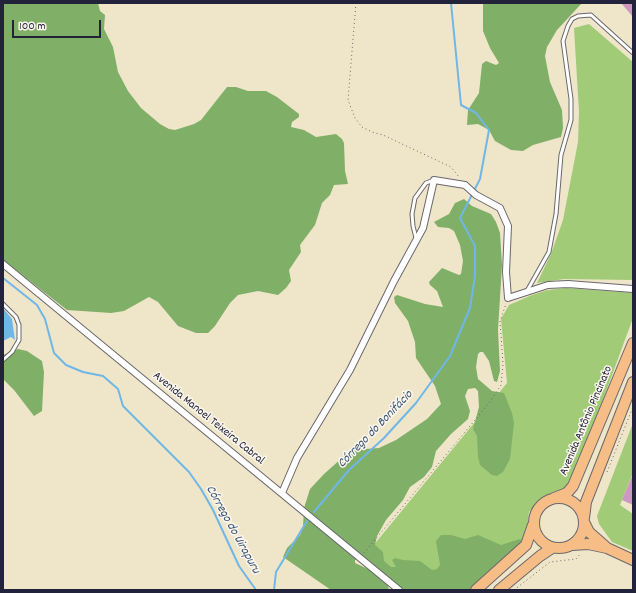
<!DOCTYPE html>
<meta charset="utf-8">
<style>
body{margin:0}
#map{position:relative;width:636px;height:593px;overflow:hidden;background:#efe6ca;font-family:Dekko,sans-serif}
canvas{display:block}
.frame{position:absolute;inset:0;border:4px solid #22223b;pointer-events:none}
.scale{position:absolute;left:12px;top:20px;width:89px;height:18px;box-sizing:border-box;border:2px solid #22223b;border-top:0;padding-left:5px;font-size:12px;line-height:14px;white-space:nowrap;color:#22223b;-webkit-text-stroke:3px #fbf7ec;paint-order:stroke}
</style>
<div id="map">
<canvas width="636" height="593"></canvas>
<div class="frame"></div>
<div class="scale">100 m</div>
</div>
<script>
const ctx = document.querySelector('canvas').getContext('2d');
ctx.lineJoin = 'round';
function paint(path, color) { ctx.fillStyle = color; ctx.fill(path, 'evenodd'); }
const poly = rows => new Path2D(rows.map(r => 'M' + r).join(''));
function stroke(path, color, width, dash) { ctx.strokeStyle = color; ctx.lineWidth = width; ctx.lineCap = dash ? 'butt' : 'round'; ctx.setLineDash(dash || []); ctx.stroke(path); }
function label(font, color, halo, rows, align = 'center') {
  ctx.font = font + ' Dekko,sans-serif'; ctx.lineWidth = 3; ctx.setLineDash([]); ctx.textBaseline = 'middle'; ctx.strokeStyle = halo; ctx.fillStyle = color; for (const [text, x, y, turn = 0] of rows) {
    ctx.save(); ctx.translate(x, y); ctx.rotate((+turn || 0) * Math.PI / 180); ctx.textAlign = isNaN(turn) ? turn : align; if (halo) ctx.strokeText(text, 0, 0); ctx.fillText(text, 0, 0); ctx.restore();
  }
}
const green = poly([
 [589,24,633,62,633,280,564,279,537,283,551,254,563,220,578,142,579,112,574,28],
 [566,288,633,293,633,318,576,473,568,485,557,493,539,500,529,512,527,533,521,548,473,590,402,590,363,558,507,383,501,319,509,305,532,295,548,290],
 [633,423,633,473,620,505,633,514,633,551,612,542,599,524,597,516]
]);
const forest = poly([
 [3,3,98,3,100,11,105,15,104,29,113,47,118,72,128,91,141,108,160,124,169,129,175,130,194,124,201,120,227,87,236,87,248,91,266,91,277,97,299,114,299,117,292,122,291,127,304,130,316,137,336,134,342,139,344,143,345,171,348,184,334,185,330,195,322,203,315,225,300,245,301,252,289,270,291,281,286,288,278,295,258,291,238,295,230,303,215,326,208,333,196,333,178,326,158,302,149,297,124,311,111,313,67,310,3,260],
 [483,3,582,3,557,30,547,47,545,56,550,82,562,110,563,128,561,137,533,145,523,151,511,150,495,141,489,130,478,124,467,125,468,110,479,93,482,64,486,61,496,65,499,63,490,48,483,31],
 [464,199,472,206,491,214,496,222,500,233,502,265,498,330,500,371,497,382,494,381,489,361,483,352,480,352,478,354,476,367,478,379,492,391,504,393,512,413,514,423,510,459,503,472,497,476,492,475,480,465,478,457,477,436,473,429,479,407,478,391,475,388,468,389,465,396,470,411,468,419,451,434,436,451,432,467,424,477,410,487,403,500,386,520,377,536,375,545,383,552,384,561,391,567,396,567,392,560,395,558,403,560,420,561,432,570,437,569,440,565,436,541,441,535,451,535,465,539,478,535,501,545,520,539,522,541,475,590,404,590,367,561,360,558,355,560,355,563,370,570,388,586,389,590,331,590,283,557,287,548,300,535,303,527,304,508,310,489,324,474,351,450,379,448,396,440,427,419,441,404,435,386,416,358,415,342,408,321,395,303,394,297,397,295,425,304,443,307,437,291,430,285,429,282,442,268,459,275,461,274,463,261,460,245,454,231,449,228,438,227,434,222,449,214,455,203],
 [18,349,27,351,42,361,44,372,42,411,34,416,14,390,3,379,3,355]
]);
const water = poly([
 [3,308,12,319,15,340,11,337,3,341]
]);
const stream = poly([
 [3,278,37,305,45,319,54,353,66,365,83,372,103,376,118,389,123,406,189,472,201,489,213,510,239,566,256,590],
 [314,512,349,470,384,438,416,403,450,356,470,308,475,276,475,246,460,218,480,179,489,130,476,113,461,105,451,3],
 [274,590,276,572,307,521]
]);
const building = poly([
 [621,3,633,3,633,17],
 [633,474,633,505,622,500]
]);
const path = poly([
 [356,3,348,100,355,118,362,127,372,132,383,135,451,167,459,177],
 [607,472,633,407],
 [364,553,490,402,501,385,503,364,500,321,506,304],
 [514,590,550,562,576,559,581,553]
]);
const lane = poly([
 [416,238,413,226,412,214,415,198,426,183,434,180],
 [527,291,549,252,556,214,561,155,571,120,571,99,563,41,568,26,572,19,578,16,591,15,633,53],
 [3,304,16,317,19,325,19,340,12,352,3,360]
]);
const street = poly([
 [3,264,399,590],
 [282,493,297,458,350,370,394,281,423,228,434,180,465,185,476,195,500,208,508,226,506,272,508,298,548,285,568,284,633,289]
]);
const primary = poly([
 '534 523a25 25 0 1 1 50 0a25 25 0 1 1-50 0Z',
 [554,498,567,493,573,486,633,343],
 [584,518,586,502,633,382],
 [584,522,589,532,606,547],
 [572,545,588,544,607,548,633,560],
 [476,590,526,545,533,525],
 [499,590,540,556,552,548]
]);
const streetNames = [
 ["Avenida Manoel Teixeira Cabral",208,419,39],
 ["Avenida Antônio Pincinato",587,421,-67]
];
const waterNames = [
 ["Córrego do Bonifácio",376,430,-46],
 ["Córrego do Uirapuru",232,530,61]
];
paint(green, '#a1cb77');
paint(forest, '#80af68');
paint(water, '#6fb7e7');
stroke(stream, '#6fb7e7', 2);
paint(building, '#cc97c1');
stroke(lane, '#6a676d', 5);
stroke(street, '#6a676d', 8);
stroke(primary, '#6a676d', 12);
stroke(path, '#6a676d', 1, [1, 3]);
stroke(lane, '#fff', 3);
stroke(street, '#fff', 6);
stroke(primary, '#f6be86', 10);
label('12px', '#22223b', '#fbf7ec', streetNames);
label('italic 13px', '#3d5677', '#fbf7ec', waterNames);
</script>
